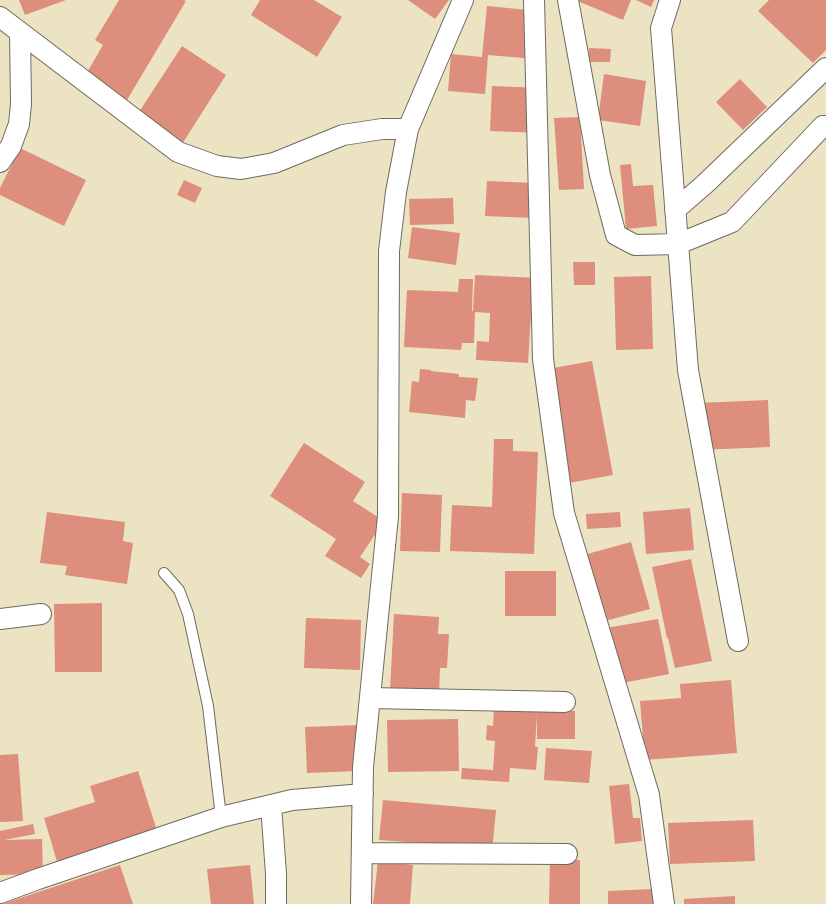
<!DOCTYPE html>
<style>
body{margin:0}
canvas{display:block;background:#ece3c3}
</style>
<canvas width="826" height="904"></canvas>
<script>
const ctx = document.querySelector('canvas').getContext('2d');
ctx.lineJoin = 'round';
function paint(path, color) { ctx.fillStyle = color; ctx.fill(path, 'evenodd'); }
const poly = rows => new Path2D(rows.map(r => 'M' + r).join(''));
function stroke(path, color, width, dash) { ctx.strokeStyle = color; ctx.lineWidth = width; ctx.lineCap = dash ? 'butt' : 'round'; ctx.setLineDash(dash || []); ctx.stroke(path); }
const building = poly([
 [19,0,66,0,25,15],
 [119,0,184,0,186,1,127,100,85,76,103,45,95,40],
 [260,0,314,0,342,17,317,57,251,15],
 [408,0,449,0,435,19],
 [575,0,631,0,623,20],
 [636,0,654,0,651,7],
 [769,0,826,0,826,50,813,63,758,11],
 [487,6,539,11,535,59,488,55,485,94,448,91,451,54,482,57],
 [182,46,226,75,182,144,137,115],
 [589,48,611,49,610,62,588,62],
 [604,74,646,81,640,126,598,120],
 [740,79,767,107,743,130,716,102],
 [492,86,542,88,540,133,490,131],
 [580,117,584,189,559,190,554,118],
 [20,148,86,180,64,226,0,195,0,188],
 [631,164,633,186,653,185,657,226,626,229,620,165],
 [184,180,202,188,195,203,177,195],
 [487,181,534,183,533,218,485,216],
 [453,198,454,224,410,225,409,199],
 [412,227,460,233,456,265,408,258],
 [573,262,595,262,595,285,574,285],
 [475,275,539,278,537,313,531,313,528,363,476,360,477,341,489,342,490,313,475,312,474,343,462,343,461,350,404,347,407,290,458,292,459,279,473,279,472,311,473,311],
 [651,276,653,349,616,350,614,277],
 [592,361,613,475,569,483,548,369],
 [420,369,431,370,431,371,459,374,459,377,478,378,475,401,466,400,465,418,409,412,412,381,419,382],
 [768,400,770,447,700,450,698,403],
 [494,439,513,439,513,451,538,452,534,554,450,551,452,505,492,507],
 [304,443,365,482,353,501,384,521,360,557,370,564,361,578,325,556,336,539,270,496],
 [402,493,442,495,440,552,400,551],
 [690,508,694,550,646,554,643,512],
 [47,512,125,522,123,541,133,543,127,584,65,575,67,566,40,563],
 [620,512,621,527,587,529,586,514],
 [631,542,650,609,605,621,587,554],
 [691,559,712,661,675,668,668,638,667,638,652,567],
 [505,571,556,571,556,616,505,616],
 [102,603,102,672,55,672,54,604],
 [394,614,439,617,438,634,449,634,447,668,440,668,439,694,390,691],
 [306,618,361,620,360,670,304,668],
 [658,619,669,674,617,684,606,628],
 [731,680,737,753,645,760,640,701,681,698,680,684],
 [494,707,537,711,575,711,575,739,537,739,537,715,535,747,538,747,536,770,510,768,509,782,461,779,462,768,493,770,495,741,486,740,487,725,493,726],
 [458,719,459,771,388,772,387,720],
 [359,725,360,771,307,773,305,727],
 [546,748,592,751,589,783,544,780],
 [18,754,23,821,0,822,0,755],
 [138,771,159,837,59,868,44,818,95,802,90,786],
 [629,784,633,818,640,818,642,841,615,844,609,786],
 [383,800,496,810,492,851,435,844,379,840],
 [753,820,755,861,670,864,668,823],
 [33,824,35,834,4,840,42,839,43,874,0,875,0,831],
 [550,859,580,860,580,904,549,904],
 [378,861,413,865,410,904,373,904],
 [120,865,133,904,2,904],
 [250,865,254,904,211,904,207,869],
 [653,889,654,904,608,904,608,891],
 [735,896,735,904,684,904,684,899]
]);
const service = poly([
 [164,573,179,590,188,614,208,706,221,817]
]);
const minor = poly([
 [534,0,543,359,564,513,649,795,664,904],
 [568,0,600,175,616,235,635,245,678,244,732,222,823,126,826,126],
 [670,0,661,28,688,370,738,641],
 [0,17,178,152,217,166,241,169,274,163,343,135,382,129,408,129,396,192,389,251,388,516,363,767,361,904],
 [408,129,463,0],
 [0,162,11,146,19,124,21,104,20,33],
 [675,210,705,184,826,68],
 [0,619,41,614],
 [370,698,565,702],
 [271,805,276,874,276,904],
 [362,853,567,854],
 [0,893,38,879,221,817,292,800,363,794]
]);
paint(building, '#dd8e7d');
stroke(service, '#6f6b60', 12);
stroke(minor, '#6f6b60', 22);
stroke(service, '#fff', 10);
stroke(minor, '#fff', 20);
</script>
